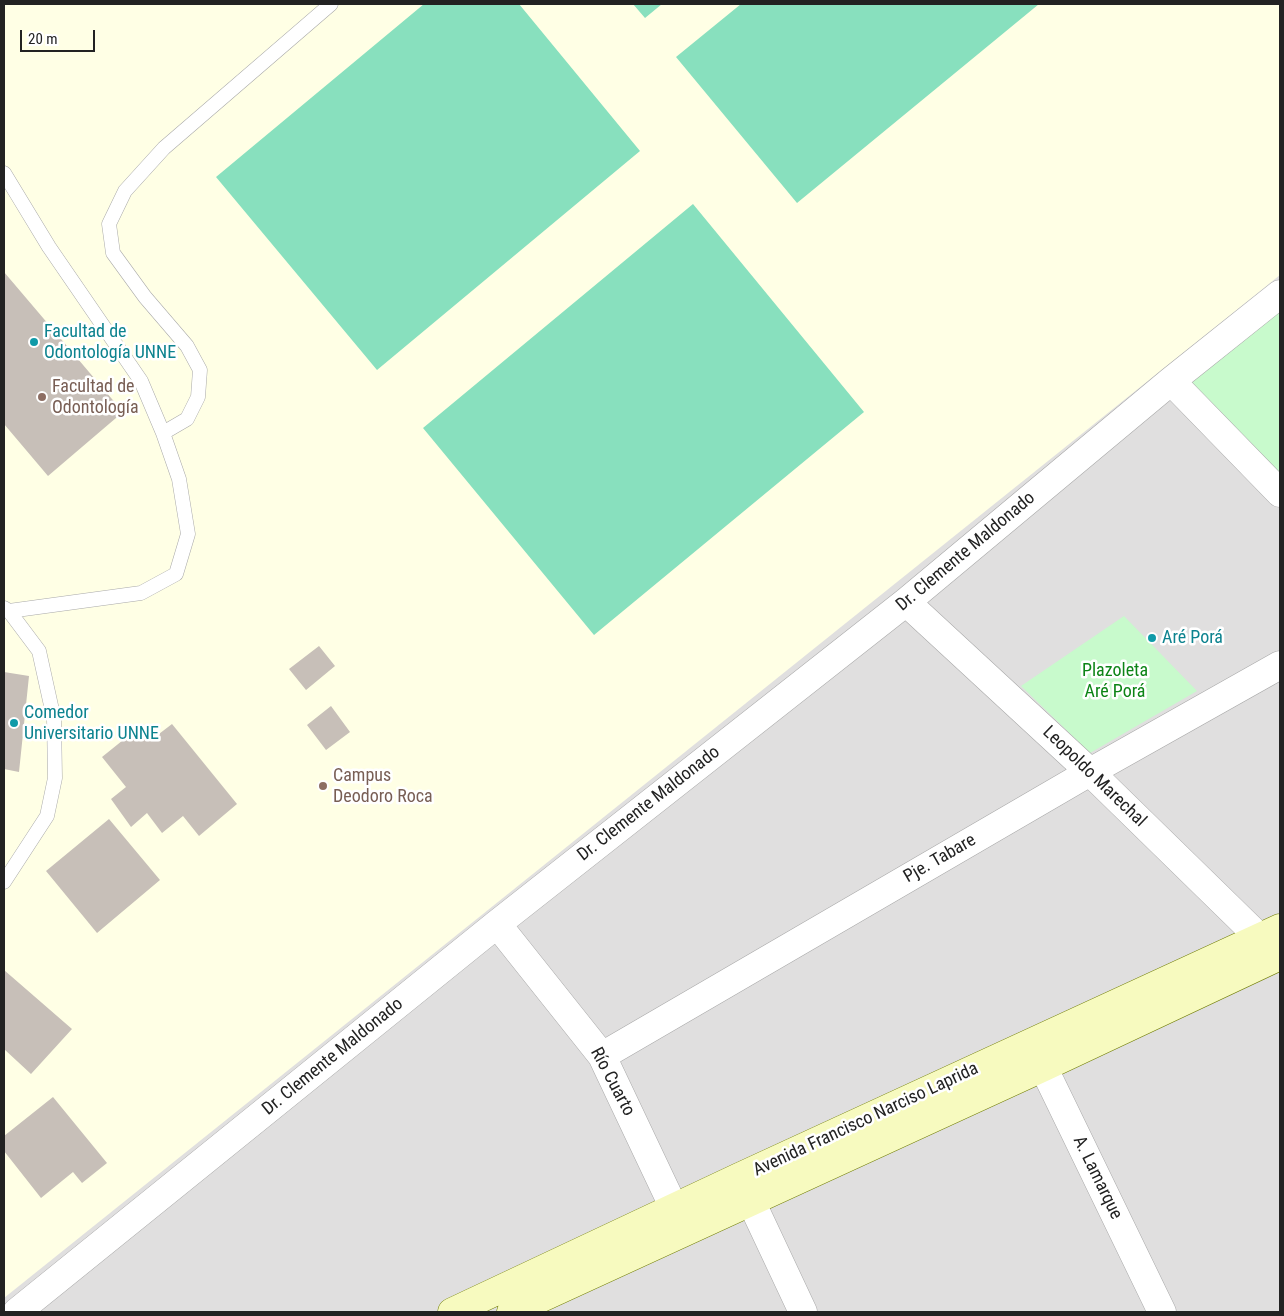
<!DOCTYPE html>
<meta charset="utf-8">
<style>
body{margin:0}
#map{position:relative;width:1284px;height:1316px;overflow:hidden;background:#f2efe9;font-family:"Roboto Condensed",sans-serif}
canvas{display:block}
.frame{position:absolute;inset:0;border:5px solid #222;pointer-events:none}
.scale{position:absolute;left:20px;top:30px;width:75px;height:22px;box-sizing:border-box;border:2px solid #222;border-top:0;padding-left:6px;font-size:15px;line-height:18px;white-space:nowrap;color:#222;-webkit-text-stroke:4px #fff;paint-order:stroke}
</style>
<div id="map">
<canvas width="1284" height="1316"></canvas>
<div class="frame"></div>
<div class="scale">20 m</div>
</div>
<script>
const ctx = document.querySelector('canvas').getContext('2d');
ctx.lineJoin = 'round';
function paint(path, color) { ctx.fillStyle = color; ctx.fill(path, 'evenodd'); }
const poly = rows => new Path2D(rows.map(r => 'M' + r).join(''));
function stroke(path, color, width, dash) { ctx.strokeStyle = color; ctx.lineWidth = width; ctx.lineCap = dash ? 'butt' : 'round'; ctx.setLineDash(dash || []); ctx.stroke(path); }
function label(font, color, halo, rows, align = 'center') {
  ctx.font = font + ' "Roboto Condensed",sans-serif'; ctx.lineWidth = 5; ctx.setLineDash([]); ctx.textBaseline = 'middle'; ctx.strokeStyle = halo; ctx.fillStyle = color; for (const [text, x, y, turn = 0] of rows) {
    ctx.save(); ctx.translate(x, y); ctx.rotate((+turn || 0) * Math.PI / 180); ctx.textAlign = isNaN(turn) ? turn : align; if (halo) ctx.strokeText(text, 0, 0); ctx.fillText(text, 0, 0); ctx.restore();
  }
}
const residential = poly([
 [4,4,1280,4,1280,1312,4,1312]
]);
const education = poly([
 [4,4,1280,4,1280,275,4,1298]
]);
const park = poly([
 [1280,294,1280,493,1171,381],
 [1124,616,1197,691,1090,753,1021,686]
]);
const pitch = poly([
 [424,4,519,4,640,151,377,370,216,177],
 [633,4,662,4,645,18],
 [741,4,1039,4,797,203,676,57],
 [693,204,864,412,594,635,423,428]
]);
const building = poly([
 [4,272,123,412,48,476,4,424],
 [319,646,335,666,306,690,289,669],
 [4,672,29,676,19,772,4,769],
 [331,706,350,732,326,750,307,725],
 [143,724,155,737,172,724,237,804,199,836,183,816,162,833,147,813,131,827,111,799,126,787,102,757],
 [109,819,160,880,97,933,46,871],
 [4,970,72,1029,31,1074,4,1049],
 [53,1097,107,1163,82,1183,73,1172,41,1198,4,1151,4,1136]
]);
const lane = poly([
 [4,173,49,247,141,381,163,433,179,479,188,534,176,574,141,593,9,611,4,608],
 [163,433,187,419,198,397,200,370,187,346,145,297,113,253,109,224,125,191,164,148,331,4],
 [4,882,47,816,55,778,54,719,39,651,9,611]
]);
const street = poly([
 [1171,381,1280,493],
 [906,602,1090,772,1260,938,1272,955],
 [497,924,602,1056,674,1208,682,1230],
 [1033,1046,1162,1312],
 [602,1056,1090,772,1280,665],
 [741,1180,803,1312],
 [17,1312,497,924,906,602,1171,381,1280,294]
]);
const secondary = poly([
 [452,1312,739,1177,1280,928],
 [511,1312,1044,1067,1280,956]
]);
const markers = [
 [34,342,5,"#0f9aa8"],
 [42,397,5,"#8d6e63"],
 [1152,638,5,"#0f9aa8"],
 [14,723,5,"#0f9aa8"],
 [323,786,5,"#8d6e63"]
];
const cultureNames = [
 ["Facultad de",44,332],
 ["Odontología UNNE",44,353],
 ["Aré Porá",1162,638],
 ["Comedor",24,713],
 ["Universitario UNNE",24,734]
];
const educationNames = [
 ["Facultad de",52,387],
 ["Odontología",52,408],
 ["Campus",333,776],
 ["Deodoro Roca",333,797]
];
const streetNames = [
 ["Dr. Clemente Maldonado",966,552,-40],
 ["Leopoldo Marechal",1094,777,44],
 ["Dr. Clemente Maldonado",649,804,-38],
 ["Pje. Tabare",940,859,-30],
 ["Dr. Clemente Maldonado",333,1057,-39],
 ["Río Cuarto",612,1082,62],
 ["Avenida Francisco Narciso Laprida",866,1120,-25],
 ["A. Lamarque",1097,1178,64]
];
const parkNames = [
 ["Plazoleta",1115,671],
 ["Aré Porá",1115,692]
];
paint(residential, '#e0dfdf');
paint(education, '#ffffe5');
paint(park, '#c8facc');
paint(pitch, '#88e0be');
paint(building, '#c7bfb8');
stroke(lane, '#a9a9a9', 15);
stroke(street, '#a9a9a9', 29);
stroke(secondary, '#707d05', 29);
stroke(lane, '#fff', 14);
stroke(street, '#fff', 28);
stroke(secondary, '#f7fabf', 28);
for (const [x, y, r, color] of markers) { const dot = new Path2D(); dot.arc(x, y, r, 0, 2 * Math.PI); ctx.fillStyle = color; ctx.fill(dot); stroke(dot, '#fff', 2); }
label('18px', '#0d838f', '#fff', cultureNames, 'left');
label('18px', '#785e54', '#fff', educationNames, 'left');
label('18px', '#222', '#fff', streetNames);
label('18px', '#0c8416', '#fff', parkNames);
</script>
